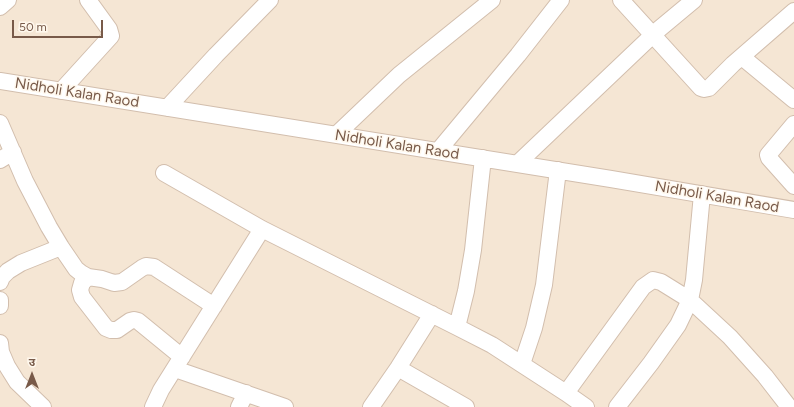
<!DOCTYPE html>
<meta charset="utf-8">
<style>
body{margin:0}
#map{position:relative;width:794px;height:407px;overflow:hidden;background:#fdf4e6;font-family:Figtree,"Noto Sans Devanagari",sans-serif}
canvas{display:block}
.north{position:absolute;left:12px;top:355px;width:40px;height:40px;-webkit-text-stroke:3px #fff8ed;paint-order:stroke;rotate:0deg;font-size:11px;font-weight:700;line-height:16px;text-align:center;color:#785a49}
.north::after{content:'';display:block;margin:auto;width:14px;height:18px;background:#785a49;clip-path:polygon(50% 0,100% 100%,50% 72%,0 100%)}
.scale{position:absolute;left:12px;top:20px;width:91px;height:18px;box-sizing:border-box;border:2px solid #785a49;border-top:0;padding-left:5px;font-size:12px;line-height:14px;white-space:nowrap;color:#785a49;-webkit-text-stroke:3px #fff8ed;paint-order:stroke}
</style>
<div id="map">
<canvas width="794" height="407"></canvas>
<div class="north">उ</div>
<div class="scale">50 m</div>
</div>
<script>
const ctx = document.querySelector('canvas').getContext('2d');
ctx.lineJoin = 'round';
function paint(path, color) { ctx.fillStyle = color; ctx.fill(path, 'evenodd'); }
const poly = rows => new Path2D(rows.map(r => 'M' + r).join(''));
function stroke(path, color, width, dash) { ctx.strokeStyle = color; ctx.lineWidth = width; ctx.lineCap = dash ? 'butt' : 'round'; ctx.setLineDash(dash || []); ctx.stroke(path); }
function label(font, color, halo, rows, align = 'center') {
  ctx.font = font + ' Figtree,sans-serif'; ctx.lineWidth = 3; ctx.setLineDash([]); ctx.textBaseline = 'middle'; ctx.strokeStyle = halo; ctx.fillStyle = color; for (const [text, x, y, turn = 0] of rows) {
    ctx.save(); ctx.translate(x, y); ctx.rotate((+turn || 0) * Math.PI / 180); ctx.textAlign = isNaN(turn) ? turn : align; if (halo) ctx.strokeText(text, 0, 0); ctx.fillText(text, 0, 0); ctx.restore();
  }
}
const residential = poly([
 [0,0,794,0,794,407,0,407]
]);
const minor = poly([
 [621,0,701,88,704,89,709,88,733,64,794,11],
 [0,7,8,0],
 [742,57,794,100],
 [0,81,611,179,794,210],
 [61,91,111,36,109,29,88,0],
 [167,108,216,55,270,0],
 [0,123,25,181,49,227,61,247,76,269,81,273,88,277,102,279,114,283,122,282,142,268,146,266,154,267,214,306],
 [794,124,768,155,769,158,794,186],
 [336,135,399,75,492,0],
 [438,151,518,55,561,0],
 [0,160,13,152],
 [517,164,658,30,694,0],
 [164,173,262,229,457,327,492,345,566,393,586,407],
 [88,277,82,283,80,290,82,297,106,328,111,330,117,330,130,321,134,320,138,321,182,357],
 [0,282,2,277,8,271,21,263,61,247],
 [0,300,0,306],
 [457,327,466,291,473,250,483,158],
 [0,343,1,352,7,366,17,382,43,407],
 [522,364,534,328,544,285,558,170],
 [398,368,466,407],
 [175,369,285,407],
 [566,393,643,287,653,280,661,282,690,300,730,337,765,376,789,407],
 [153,407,161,390,262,229],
 [239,407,246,393],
 [371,407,398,368,432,314],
 [617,407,651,363,678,325,690,300,694,280,702,194]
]);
const streetNames = [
 ["Nidholi Kalan Raod",77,93,9],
 ["Nidholi Kalan Raod",397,145,9],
 ["Nidholi Kalan Raod",717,197,10]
];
paint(residential, '#f5e6d4');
stroke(minor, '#d2bead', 18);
stroke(minor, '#fff', 16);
label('15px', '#785a49', '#fff8ed', streetNames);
</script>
